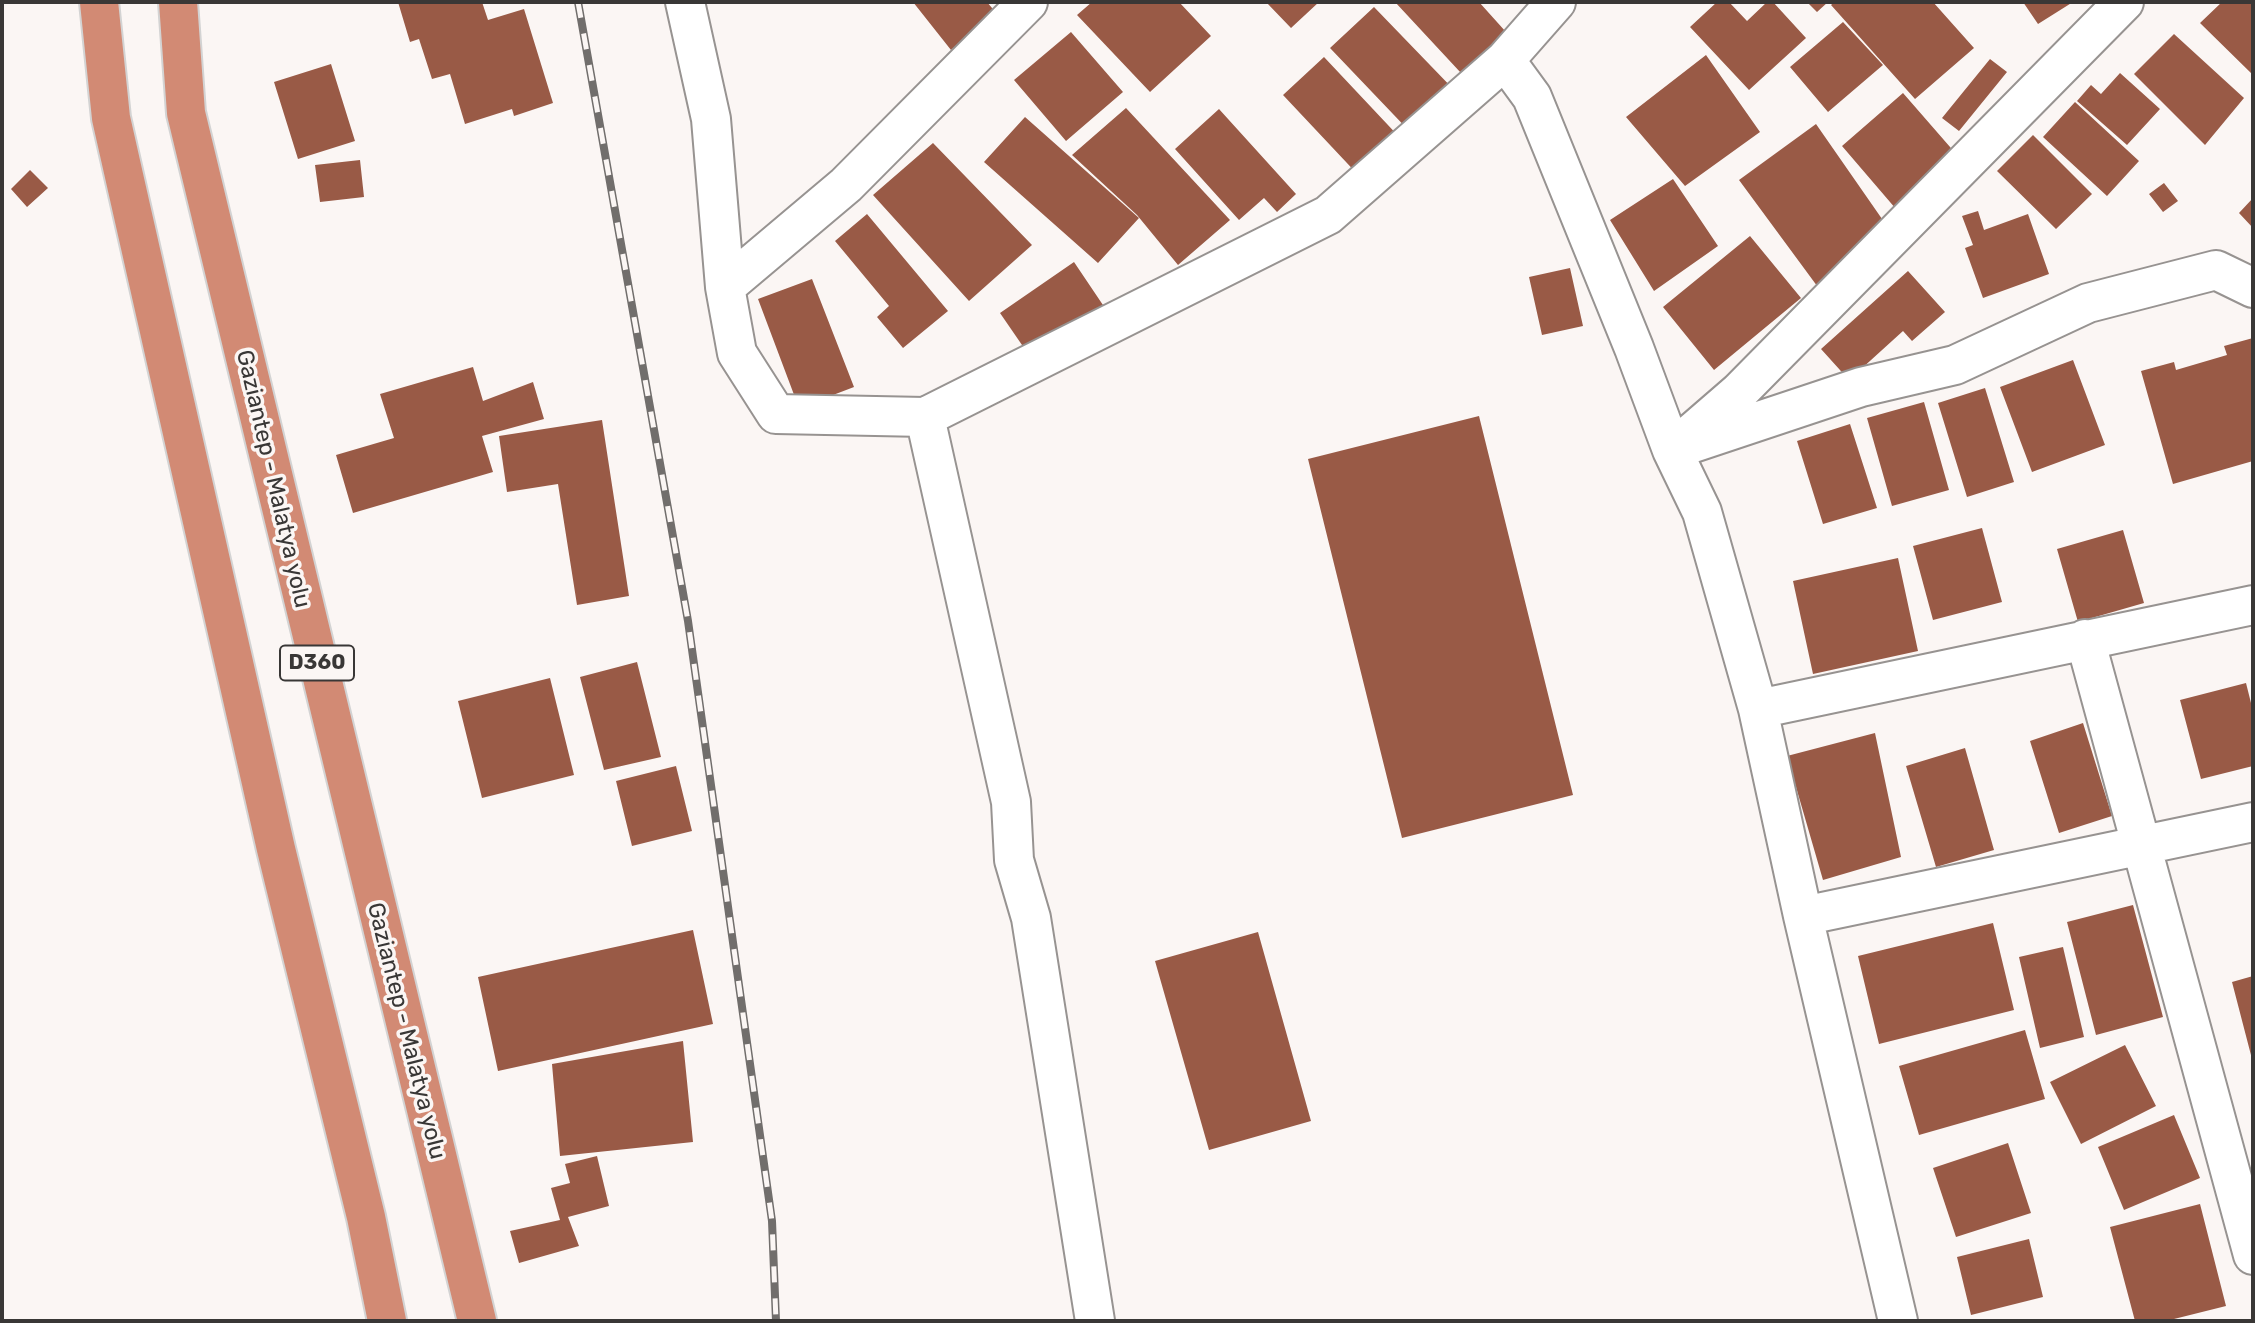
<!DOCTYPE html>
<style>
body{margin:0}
#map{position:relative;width:2255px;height:1323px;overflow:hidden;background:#fbf6f4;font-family:Rubik,sans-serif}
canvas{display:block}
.frame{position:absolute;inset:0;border:4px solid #393736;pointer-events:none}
</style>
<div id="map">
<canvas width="2255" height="1323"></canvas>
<div class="frame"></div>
</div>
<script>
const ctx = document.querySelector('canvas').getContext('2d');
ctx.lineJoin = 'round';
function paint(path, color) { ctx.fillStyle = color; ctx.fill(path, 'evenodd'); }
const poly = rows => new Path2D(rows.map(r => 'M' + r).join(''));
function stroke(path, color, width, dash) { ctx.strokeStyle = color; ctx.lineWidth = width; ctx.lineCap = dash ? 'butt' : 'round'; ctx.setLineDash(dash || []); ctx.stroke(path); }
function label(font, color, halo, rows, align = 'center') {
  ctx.font = font + ' Rubik,sans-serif'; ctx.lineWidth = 7; ctx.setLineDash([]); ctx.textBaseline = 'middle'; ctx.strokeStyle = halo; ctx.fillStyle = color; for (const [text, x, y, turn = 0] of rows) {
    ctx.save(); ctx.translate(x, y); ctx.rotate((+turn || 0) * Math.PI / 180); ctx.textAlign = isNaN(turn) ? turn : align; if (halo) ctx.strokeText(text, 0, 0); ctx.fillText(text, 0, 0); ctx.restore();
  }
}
const building = poly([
 [398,2,482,2,488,20,524,9,553,103,514,116,512,109,465,124,450,74,432,79,419,39,410,42],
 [913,2,987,2,997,14,951,50],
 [1092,2,1179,2,1211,36,1150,92,1077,15],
 [1266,2,1319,2,1291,28],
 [1395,2,1479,2,1506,32,1461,73],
 [1717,2,1729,2,1747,21,1767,2,1773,2,1806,38,1749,90,1690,27],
 [1807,2,1828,2,1817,12],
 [1834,2,1933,2,1974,48,1915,99,1831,5],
 [2023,2,2073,2,2038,24],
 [2222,2,2253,2,2253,75,2200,23],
 [1374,7,1458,94,1414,136,1330,48],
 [1843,22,1883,65,1828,112,1790,67],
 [1071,32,1123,92,1066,141,1014,80],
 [2174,34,2244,98,2205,145,2134,74],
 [1706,55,1760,132,1685,186,1626,117],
 [1324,57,1403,141,1362,179,1283,95],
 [1990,59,2007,72,1959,131,1942,118],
 [331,64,355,141,298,159,274,82],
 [2120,73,2160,109,2127,145,2077,101,2091,85,2101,94],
 [1903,93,1957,155,1896,209,1842,146],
 [2075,102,2139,161,2107,196,2043,137],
 [1126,108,1230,220,1178,265,1137,215,1072,155],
 [1219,109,1296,194,1277,212,1264,198,1239,220,1175,149],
 [1025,117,1139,218,1098,263,984,162],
 [1816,124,1889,229,1823,294,1739,180],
 [2033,135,2092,194,2056,229,1997,171],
 [933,143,1032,245,969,301,873,195],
 [360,160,364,197,320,202,315,165],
 [30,170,48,188,27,207,11,189],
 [1673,179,1718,246,1654,291,1610,220],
 [2164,183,2178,201,2163,212,2149,194],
 [2253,198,2253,228,2239,213],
 [1978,211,1984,230,2028,214,2049,274,1983,298,1965,248,1973,245,1962,216],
 [867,214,948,311,903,348,877,317,889,306,835,241],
 [1750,236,1801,298,1714,370,1663,307],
 [1074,262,1107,311,1033,361,1000,313],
 [1570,268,1583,326,1542,335,1529,277],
 [1908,271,1945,312,1912,341,1903,331,1849,380,1821,349],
 [812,279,854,387,799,408,758,299],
 [2253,338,2253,461,2173,484,2141,371,2174,362,2176,370,2227,355,2224,346],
 [2073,360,2105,445,2032,472,2000,387],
 [473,367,483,401,533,382,544,419,482,436,493,472,353,513,336,455,394,438,380,394],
 [1985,388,2014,482,1967,497,1938,403],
 [1924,402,1949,490,1892,506,1867,418],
 [1479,416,1573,795,1402,838,1308,459],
 [602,420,629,596,577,605,558,484,507,492,499,436],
 [1850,424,1877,508,1823,524,1797,441],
 [1982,528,2002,602,1933,620,1913,546],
 [2123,530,2144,603,2078,622,2057,549],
 [1898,558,1918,651,1813,674,1793,581],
 [637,662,661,757,604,770,580,677],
 [550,678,574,775,482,798,458,701],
 [2246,683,2253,711,2253,766,2201,779,2180,700],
 [2083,723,2112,816,2059,833,2030,741],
 [1875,733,1901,857,1823,880,1787,756],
 [1965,748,1994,850,1936,867,1906,766],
 [676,766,692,831,632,846,616,781],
 [2133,905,2163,1017,2096,1035,2067,922],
 [1993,923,2014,1010,1879,1044,1858,956],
 [693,930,713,1024,498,1071,478,977],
 [1258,932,1311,1121,1209,1150,1155,961],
 [2063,947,2084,1037,2040,1048,2019,957],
 [2253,976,2253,1059,2252,1059,2232,982],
 [2025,1030,2045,1099,1919,1135,1899,1066],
 [683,1041,693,1142,560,1156,552,1064],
 [2125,1045,2156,1106,2081,1144,2050,1082],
 [2174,1115,2200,1178,2124,1210,2098,1147],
 [2008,1143,2031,1213,1956,1237,1933,1168],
 [597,1156,609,1206,568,1217,579,1246,519,1263,510,1231,560,1220,551,1188,570,1183,565,1164],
 [2200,1204,2226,1306,2166,1321,2135,1321,2110,1227],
 [2029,1239,2043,1297,1971,1315,1957,1257]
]);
const minor = poly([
 [685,2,711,119,725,287,846,185,1028,2],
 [1505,60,1532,97,1634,348,1672,450,1861,387,1955,365,2088,303,2216,270,2253,288],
 [725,287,737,353,776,414,925,417,1328,215,1505,60,1556,2],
 [925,417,1011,802,1014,860,1031,918,1095,1321],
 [2085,639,2253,1255],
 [1758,709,2253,605],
 [1803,916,2253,822],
 [1898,1321,1803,916,1758,709,1702,512,1672,450,1739,392,2124,2]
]);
const highway = poly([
 [99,2,111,118,276,849,366,1217,387,1321],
 [178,2,186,113,477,1321]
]);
const rail = poly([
 [578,2,688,621,772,1221,776,1321]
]);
const shields = [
 [317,663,74]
];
const shieldNames = [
 ["D360",317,663]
];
const streetNames = [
 ["Gaziantep - Malatya yolu",273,479,77],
 ["Gaziantep - Malatya yolu",406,1031,76]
];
paint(building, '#995a46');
stroke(minor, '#979391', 42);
stroke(highway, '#d3d3d3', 42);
stroke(minor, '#fff', 38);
stroke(highway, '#d28a74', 38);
stroke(rail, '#716e6c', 8);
stroke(rail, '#fbf6f4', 5, [16]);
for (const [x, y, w] of shields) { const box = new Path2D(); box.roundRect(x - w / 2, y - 17.5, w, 35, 5); ctx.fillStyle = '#fbf6f4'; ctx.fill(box); stroke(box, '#393736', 2); }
label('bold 21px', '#393736', null, shieldNames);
label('23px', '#393736', '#fbf6f4', streetNames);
</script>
